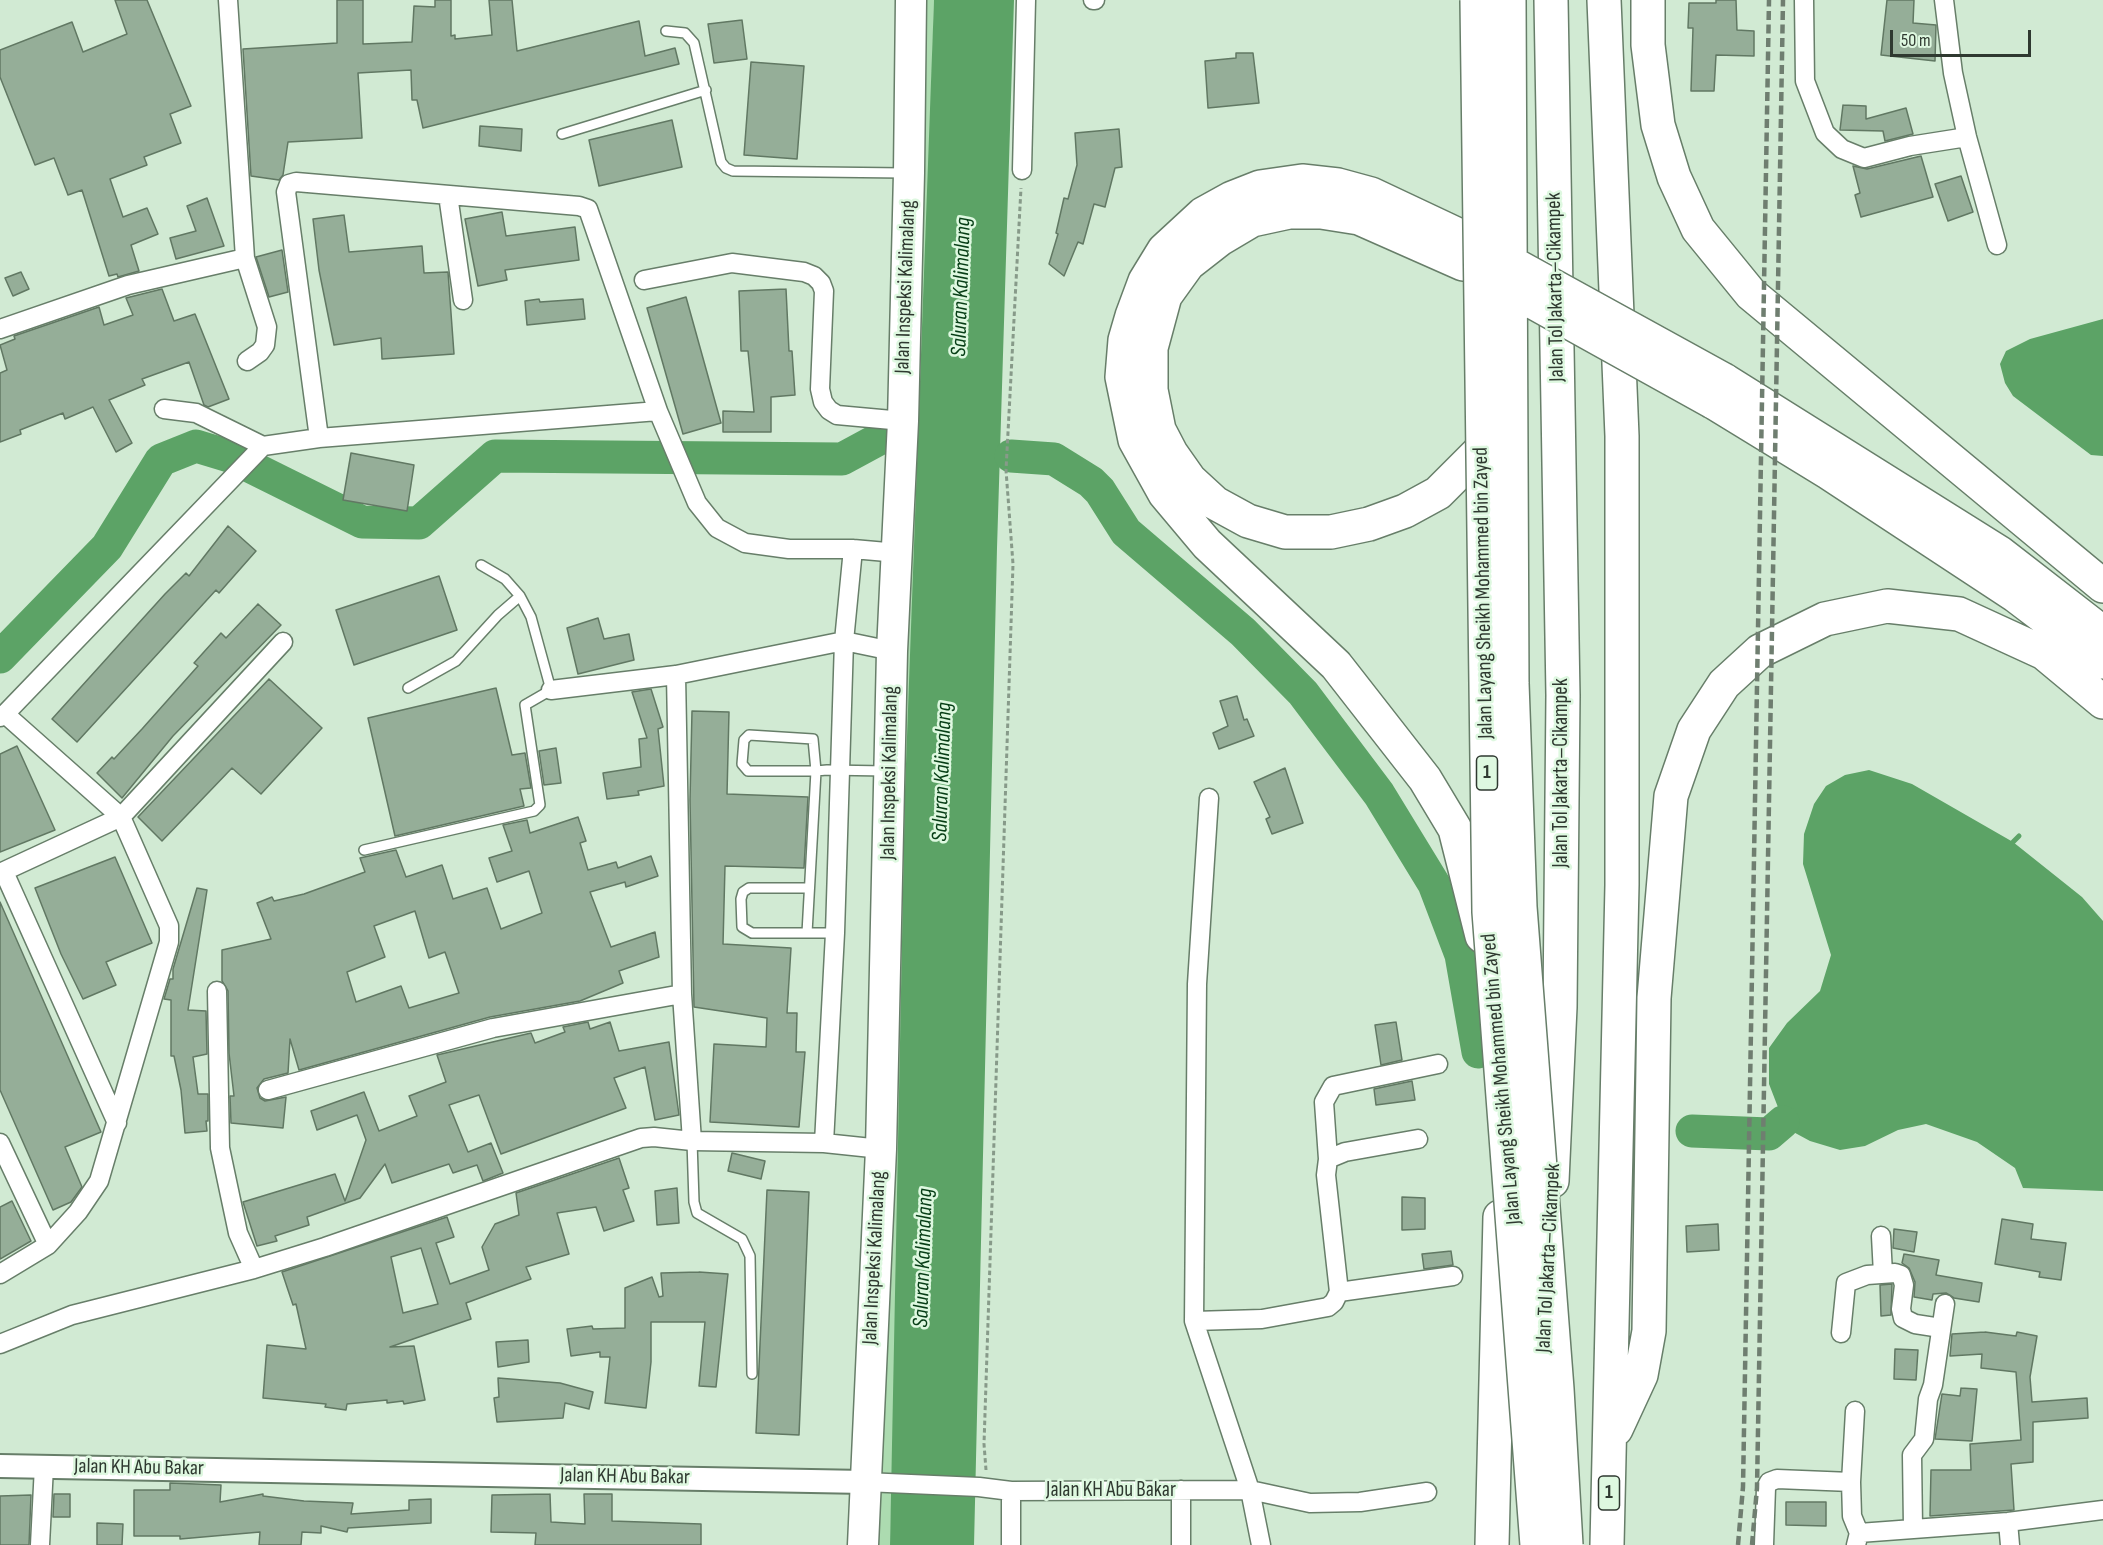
<!DOCTYPE html>
<meta charset="utf-8">
<style>
body{margin:0}
#map{position:relative;width:2103px;height:1545px;overflow:hidden;background:#d1ead3;font-family:"Sofia Sans Condensed",sans-serif}
canvas{display:block}
.scale{position:absolute;left:1890px;top:30px;width:141px;height:27px;box-sizing:border-box;border:3px solid #2f3930;border-top:0;padding-left:8px;font-size:18px;line-height:21px;white-space:nowrap;color:#2f3930;-webkit-text-stroke:4px #def8e0;paint-order:stroke}
</style>
<div id="map">
<canvas width="2103" height="1545"></canvas>
<div class="scale">50 m</div>
</div>
<script>
const ctx = document.querySelector('canvas').getContext('2d');
ctx.lineJoin = 'round';
function paint(path, color) { ctx.fillStyle = color; ctx.fill(path, 'evenodd'); }
const poly = rows => new Path2D(rows.map(r => 'M' + r).join(''));
function stroke(path, color, width, dash) { ctx.strokeStyle = color; ctx.lineWidth = width; ctx.lineCap = dash ? 'butt' : 'round'; ctx.setLineDash(dash || []); ctx.stroke(path); }
function label(font, color, halo, rows, align = 'center') {
  ctx.font = font + ' "Sofia Sans Condensed",sans-serif'; ctx.lineWidth = 5; ctx.setLineDash([]); ctx.textBaseline = 'middle'; ctx.strokeStyle = halo; ctx.fillStyle = color; for (const [text, x, y, turn = 0] of rows) {
    ctx.save(); ctx.translate(x, y); ctx.rotate((+turn || 0) * Math.PI / 180); ctx.textAlign = isNaN(turn) ? turn : align; if (halo) ctx.strokeText(text, 0, 0); ctx.fillText(text, 0, 0); ctx.restore();
  }
}
const green = poly([
 [911,0,934,0,890,1545,863,1545]
]);
const water = poly([
 [934,0,1014,0,997,548,974,1545,890,1545,905,791],
 [2103,319,2103,456,2091,455,2013,396,2005,383,2000,364,2006,351,2030,339],
 [1869,770,1912,784,2013,842,2082,897,2103,921,2103,1191,2023,1188,2015,1168,1977,1142,1926,1124,1898,1130,1865,1146,1840,1150,1810,1141,1786,1128,1769,1084,1769,1048,1787,1023,1820,991,1831,955,1803,864,1804,834,1814,804,1826,786,1845,775]
]);
const stream = poly([
 [2013,842,2019,836]
]);
const river = poly([
 [1011,456,1054,459,1091,482,1100,491,1126,532,1243,632,1303,693,1379,794,1434,884,1461,955,1478,1052],
 [0,657,107,547,161,460,196,446,229,456,362,522,419,523,495,456,842,459,879,439],
 [1692,1131,1769,1134,1783,1122]
]);
const building = poly([
 [115,0,147,0,191,106,170,114,181,143,144,157,147,165,110,179,123,217,147,208,158,234,131,245,139,271,118,277,117,274,109,276,82,190,68,195,54,158,35,165,0,77,0,50,72,22,83,52,127,34,115,0],
 [337,0,363,0,363,44,412,42,414,6,435,7,435,0,451,0,451,36,455,35,455,39,492,35,489,0,512,0,517,51,639,21,645,56,675,48,679,64,423,128,417,100,412,100,411,70,358,73,362,138,288,142,283,175,279,180,251,176,243,49,337,43,337,0],
 [1716,0,1736,0,1737,30,1754,31,1754,56,1716,55,1714,91,1691,91,1693,28,1688,28,1689,3,1716,3,1716,0],
 [1887,0,1914,0,1913,23,1936,25,1935,61,1881,55,1887,0],
 [742,20,747,59,714,63,708,24,742,20],
 [1236,53,1253,53,1259,103,1208,108,1205,61,1236,58,1236,53],
 [751,62,804,66,797,159,744,155,751,62],
 [1843,105,1866,106,1866,119,1906,108,1913,134,1885,141,1883,131,1840,130,1843,105],
 [672,120,682,167,599,186,589,140,672,120],
 [480,126,522,129,521,151,479,146,480,126],
 [1119,129,1122,167,1115,168,1105,207,1094,204,1083,244,1078,242,1064,276,1049,264,1058,234,1056,233,1064,198,1068,199,1077,165,1075,133,1119,129],
 [1921,156,1933,197,1861,217,1855,195,1860,193,1853,166,1867,169,1921,156],
 [1961,176,1973,212,1948,221,1935,184,1961,176],
 [207,198,224,246,176,259,170,238,196,231,187,206,207,198],
 [502,212,506,236,575,227,579,260,505,270,507,280,478,286,465,219,502,212],
 [344,215,349,252,422,246,424,273,448,272,454,354,382,359,381,338,334,345,319,270,313,219,344,215],
 [282,250,288,292,269,297,256,257,282,250],
 [21,272,29,289,13,296,5,278,21,272],
 [162,289,174,321,195,314,229,399,208,407,204,405,189,362,142,379,145,385,109,400,132,443,116,452,93,407,65,419,63,413,20,430,21,434,0,442,0,373,7,370,0,345,15,339,14,336,99,307,104,325,133,315,126,298,162,289],
 [786,289,789,351,792,351,795,395,771,397,771,432,723,432,723,411,754,412,748,351,741,351,739,291,786,289],
 [686,297,721,423,683,434,647,308,686,297],
 [539,299,540,302,583,299,585,319,527,325,525,301,539,299],
 [351,453,414,465,407,511,343,500,351,453],
 [228,526,256,551,219,593,216,590,77,742,52,719,165,594,186,573,189,576,228,526],
 [439,576,457,630,354,665,336,610,439,576],
 [258,604,281,625,173,736,122,798,97,773,112,757,114,759,142,729,198,666,194,663,221,633,226,638,258,604],
 [598,618,604,639,629,634,634,660,578,674,567,628,598,618],
 [269,679,322,728,261,794,232,768,162,841,138,817,269,679],
 [496,688,512,755,525,753,531,788,520,789,524,806,395,836,368,718,496,688],
 [651,689,663,727,658,729,664,786,638,791,639,795,607,799,603,773,641,767,639,739,647,738,632,692,651,689],
 [1237,696,1244,720,1247,719,1254,736,1219,749,1213,733,1228,726,1220,701,1237,696],
 [692,711,729,712,727,794,808,797,804,868,725,866,723,944,791,948,787,1013,797,1013,796,1052,805,1052,799,1127,710,1122,714,1044,766,1047,767,1018,694,1007,690,800,692,711],
 [17,746,55,830,0,852,0,754,17,746],
 [556,748,561,783,544,785,539,751,556,748],
 [1285,768,1303,823,1272,834,1266,819,1270,817,1254,782,1285,768],
 [578,817,586,841,580,843,588,870,616,862,618,868,651,856,658,876,626,887,625,882,590,892,611,947,655,932,659,957,619,971,623,983,580,1001,490,1017,299,1070,290,1039,288,1073,264,1079,257,1088,260,1098,265,1101,286,1097,283,1128,231,1123,230,1096,234,1096,229,1053,228,991,222,981,222,950,271,939,257,903,272,897,274,901,304,894,365,872,360,858,396,850,406,877,442,865,453,899,487,888,501,929,542,913,529,871,497,882,489,858,512,851,503,825,527,820,530,833,578,817],
 [415,911,429,958,445,952,459,993,409,1008,401,986,356,1002,347,972,385,957,374,926,415,911],
 [115,857,152,943,106,962,116,985,83,999,61,954,35,888,115,857],
 [197,888,207,890,188,1010,206,1011,207,1054,193,1057,198,1094,208,1094,208,1121,206,1121,207,1131,185,1133,181,1090,174,1056,171,1056,171,1000,164,999,170,979,173,979,173,969,197,888],
 [0,902,101,1132,65,1147,82,1187,71,1202,53,1210,0,1090,0,902],
 [588,1022,590,1029,610,1022,619,1051,669,1042,679,1115,655,1120,645,1067,614,1078,626,1108,501,1154,479,1095,449,1105,468,1152,491,1143,503,1173,483,1181,477,1165,453,1173,449,1164,392,1183,385,1164,360,1198,307,1217,309,1225,275,1236,277,1241,257,1246,243,1202,335,1174,345,1201,366,1140,357,1115,317,1130,311,1111,364,1092,379,1131,417,1116,409,1096,446,1082,437,1055,531,1033,535,1043,565,1032,563,1027,588,1022],
 [1396,1022,1402,1060,1381,1065,1375,1025,1396,1022],
 [1412,1081,1415,1100,1376,1105,1374,1089,1412,1081],
 [732,1153,765,1161,761,1179,728,1171,732,1153],
 [619,1158,629,1188,623,1190,634,1221,604,1231,596,1207,557,1213,569,1254,526,1267,531,1279,466,1303,471,1319,390,1347,414,1346,425,1400,404,1404,403,1401,387,1403,387,1400,347,1404,346,1410,325,1407,326,1404,263,1398,267,1345,306,1349,296,1304,293,1305,282,1272,447,1217,454,1237,436,1243,450,1284,489,1270,482,1247,495,1224,519,1215,516,1193,619,1158],
 [421,1248,438,1304,403,1313,391,1257,421,1248],
 [677,1188,679,1223,657,1225,655,1191,677,1188],
 [767,1190,809,1192,799,1435,756,1433,767,1190],
 [1402,1197,1425,1198,1425,1229,1402,1230,1402,1197],
 [12,1201,31,1241,0,1259,0,1207,12,1201],
 [2002,1219,2033,1224,2031,1239,2066,1243,2061,1280,2039,1277,2040,1272,1995,1264,2002,1219],
 [1718,1224,1719,1250,1687,1252,1686,1226,1718,1224],
 [1894,1229,1917,1232,1914,1252,1893,1248,1894,1229],
 [1451,1251,1453,1265,1424,1269,1422,1254,1451,1251],
 [1904,1254,1939,1260,1936,1275,1982,1283,1979,1302,1954,1298,1946,1293,1933,1294,1932,1300,1914,1297,1915,1282,1909,1268,1902,1263,1904,1254],
 [699,1272,728,1274,716,1387,699,1386,705,1322,651,1322,651,1362,646,1408,605,1403,610,1357,600,1357,600,1352,571,1356,567,1329,592,1326,593,1329,625,1328,625,1288,652,1277,659,1297,663,1296,661,1273,699,1272],
 [1892,1284,1891,1315,1881,1316,1880,1285,1892,1284],
 [1985,1332,2016,1336,2017,1332,2037,1336,2030,1377,2032,1402,2087,1398,2088,1418,2033,1422,2033,1462,2011,1464,2014,1510,1930,1516,1931,1470,1971,1470,1970,1444,2021,1440,2016,1372,1981,1368,1982,1354,1950,1356,1952,1334,1985,1332],
 [528,1340,529,1362,498,1367,496,1342,528,1340],
 [1895,1349,1918,1350,1916,1380,1894,1379,1895,1349],
 [498,1378,560,1383,593,1392,589,1409,565,1403,563,1418,497,1422,494,1398,499,1397,498,1378],
 [1961,1388,1977,1389,1972,1441,1935,1439,1942,1394,1960,1396,1961,1388],
 [170,1483,221,1485,220,1502,263,1494,263,1496,304,1501,353,1503,351,1514,409,1510,409,1500,431,1499,431,1523,348,1528,347,1532,321,1526,321,1533,302,1532,301,1545,259,1545,260,1532,180,1539,180,1536,134,1536,134,1490,170,1490,170,1483],
 [54,1494,70,1494,70,1517,53,1517,54,1494],
 [550,1494,551,1522,585,1524,584,1494,612,1494,612,1521,701,1524,701,1545,535,1545,536,1533,491,1532,492,1495,550,1494],
 [31,1495,29,1545,0,1545,0,1496,31,1495],
 [1786,1502,1826,1502,1826,1526,1786,1525,1786,1502],
 [97,1523,123,1524,122,1545,97,1545,97,1523]
]);
const path = poly([
 [986,1470,984,1444,1013,564,1006,470,1021,188]
]);
const service = poly([
 [666,31,685,33,694,43,721,162,726,168,733,171,904,173],
 [562,134,706,90],
 [408,688,456,661,498,615,520,596],
 [364,850,534,811,540,805,525,705,551,690,531,617,520,596,505,579,481,565],
 [809,888,749,888,743,892,741,899,742,927,752,933,807,933,816,771,813,739,749,735,744,740,742,764,748,771,816,771,827,770,886,771],
 [807,933,835,933],
 [692,1141,694,1202,697,1213,742,1239,750,1256,752,1374]
]);
const minor = poly([
 [228,0,245,258,267,327,265,345,260,352,247,361],
 [1093,0,1095,0],
 [1804,0,1805,81,1825,133,1842,149,1864,158,1910,146,1967,137],
 [1944,0,1953,73,1967,137,1997,245],
 [1022,170,1026,0],
 [448,195,463,300],
 [644,280,732,263,804,272,814,276,821,283,824,291,820,389,823,402,829,410,837,415,903,421],
 [0,329,128,285,245,258],
 [164,409,196,413,263,446],
 [319,438,286,192,289,184,296,182,579,206,588,209,658,411],
 [676,675,682,994],
 [551,690,676,675,844,641,892,651],
 [0,717,5,714,263,446,319,438,658,411,697,503,717,528,745,543,789,549,853,549,898,553],
 [1209,798,1197,984,1194,1321,1250,1490,1261,1545],
 [4,872,117,1123],
 [0,873,121,817,283,642],
 [217,991,220,1148,238,1233,254,1269],
 [268,1090,493,1028,682,994,692,1141],
 [0,1143,48,1245],
 [824,1143,835,933,844,641,853,549],
 [1328,1159,1324,1102,1333,1086,1438,1064],
 [1881,1236,1883,1274],
 [0,1274,48,1245,78,1212,99,1181,169,942,169,926,121,817,5,714],
 [1339,1292,1453,1276],
 [1194,1321,1262,1319,1328,1307,1334,1302,1339,1292,1326,1175,1328,1159,1345,1152,1418,1139],
 [1841,1333,1846,1283,1867,1275,1895,1273,1901,1275,1904,1285,1901,1309,1903,1318,1915,1324,1941,1328],
 [0,1344,72,1315,254,1269,325,1247,641,1138,654,1137,692,1141,824,1143,881,1149],
 [1855,1411,1851,1482,1852,1516,1859,1533,1856,1545],
 [865,1482,979,1487,1011,1491,1250,1490,1310,1503,1360,1502,1427,1492],
 [1011,1491,1011,1545],
 [2008,1522,2010,1545],
 [1913,1527,1912,1455,1924,1439,1928,1399,1933,1385,1945,1304],
 [1859,1533,2008,1522,2103,1510],
 [40,1545,44,1466],
 [1181,1545,1181,1490],
 [1764,1545,1766,1488,1769,1482,1777,1479,1851,1482]
]);
const tertiary = poly([
 [0,1466,865,1482]
]);
const primary = poly([
 [863,1545,881,1149,892,651,903,421,909,173,911,0]
]);
const motorway = poly([
 [1551,0,1563,695,1560,1007,1552,1181],
 [1604,0,1622,436,1622,885,1607,1545],
 [1648,0,1648,45,1658,125,1674,177,1698,229,1751,294,2103,586],
 [1475,243,1371,194,1338,185,1302,181,1260,187,1232,198,1203,214,1164,250,1145,281,1132,316,1125,340,1122,377,1135,440,1165,494,1207,544,1336,665,1425,779,1455,829,1482,936],
 [1463,264,1359,218,1321,212,1289,212,1252,220,1220,239,1188,264,1165,296,1151,348,1151,390,1159,430,1171,453,1190,480,1215,503,1248,521,1285,532,1331,532,1369,524,1405,511,1438,493,1479,452,1492,430],
 [1724,380,2000,553,2103,633],
 [1713,402,1829,473,2016,596,2103,662],
 [1616,1429,1641,1375,1649,1331,1654,998,1671,796,1694,730,1724,684,1760,651,1825,619,1887,606,1959,614,2044,653,2103,702],
 [1492,1545,1500,1217]
]);
const rail = poly([
 [1738,1545,1743,1487,1769,0],
 [1752,1545,1757,1488,1783,0]
]);
const motorwayBridge = poly([
 [1477,0,1489,912,1537,1545],
 [1509,0,1512,683,1520,907,1557,1389,1566,1545],
 [1495,254,1724,380],
 [1497,282,1713,402]
]);
const shields = [
 [1487,773,21],
 [1609,1493,21]
];
const shieldNames = [
 ["1",1487,773],
 ["1",1609,1493]
];
const streetNames = [
 ["Jalan Inspeksi Kalimalang",906,287,-88],
 ["Jalan Tol Jakarta–Cikampek",1556,287,-91],
 ["Jalan Layang Sheikh Mohammed bin Zayed",1484,593,-91],
 ["Jalan Inspeksi Kalimalang",890,773,-89],
 ["Jalan Tol Jakarta–Cikampek",1562,773,-90],
 ["Jalan Layang Sheikh Mohammed bin Zayed",1502,1079,-95],
 ["Jalan Inspeksi Kalimalang",875,1258,-87],
 ["Jalan Tol Jakarta–Cikampek",1549,1258,-87],
 ["Jalan KH Abu Bakar",139,1468,1],
 ["Jalan KH Abu Bakar",625,1477,1],
 ["Jalan KH Abu Bakar",1111,1491]
];
const waterNames = [
 ["Saluran Kalimalang",962,287,-88],
 ["Saluran Kalimalang",943,772,-88],
 ["Saluran Kalimalang",924,1258,-88]
];
paint(green, '#acdbb0');
paint(water, '#5ca366');
stroke(stream, '#5ca366', 5);
stroke(river, '#5ca366', 33);
paint(building, '#95ae98');
stroke(building, '#617863', 1.5);
stroke(service, '#677e69', 12);
stroke(minor, '#677e69', 21);
stroke(tertiary, '#677e69', 26);
stroke(primary, '#677e69', 33);
stroke(motorway, '#677e69', 36);
stroke(path, '#879a89', 3, [4.5, 3]);
stroke(service, '#fff', 9);
stroke(minor, '#fff', 18);
stroke(tertiary, '#fff', 22);
stroke(primary, '#fff', 30);
stroke(motorway, '#fff', 33);
stroke(rail, '#6f7e70', 4.5, [9, 4.5]);
stroke(motorwayBridge, '#677e69', 36, []);
stroke(motorwayBridge, '#fff', 33);
for (const [x, y, w] of shields) { const box = new Path2D(); box.roundRect(x - w / 2, y - 17, w, 34, 4.5); ctx.fillStyle = '#def8e0'; ctx.fill(box); stroke(box, '#2f3930', 1.5); }
label('bold 20px', '#2f3930', null, shieldNames);
label('21px', '#2f3930', '#def8e0', streetNames);
label('italic 22px', '#063d15', '#def8e0', waterNames);
</script>
